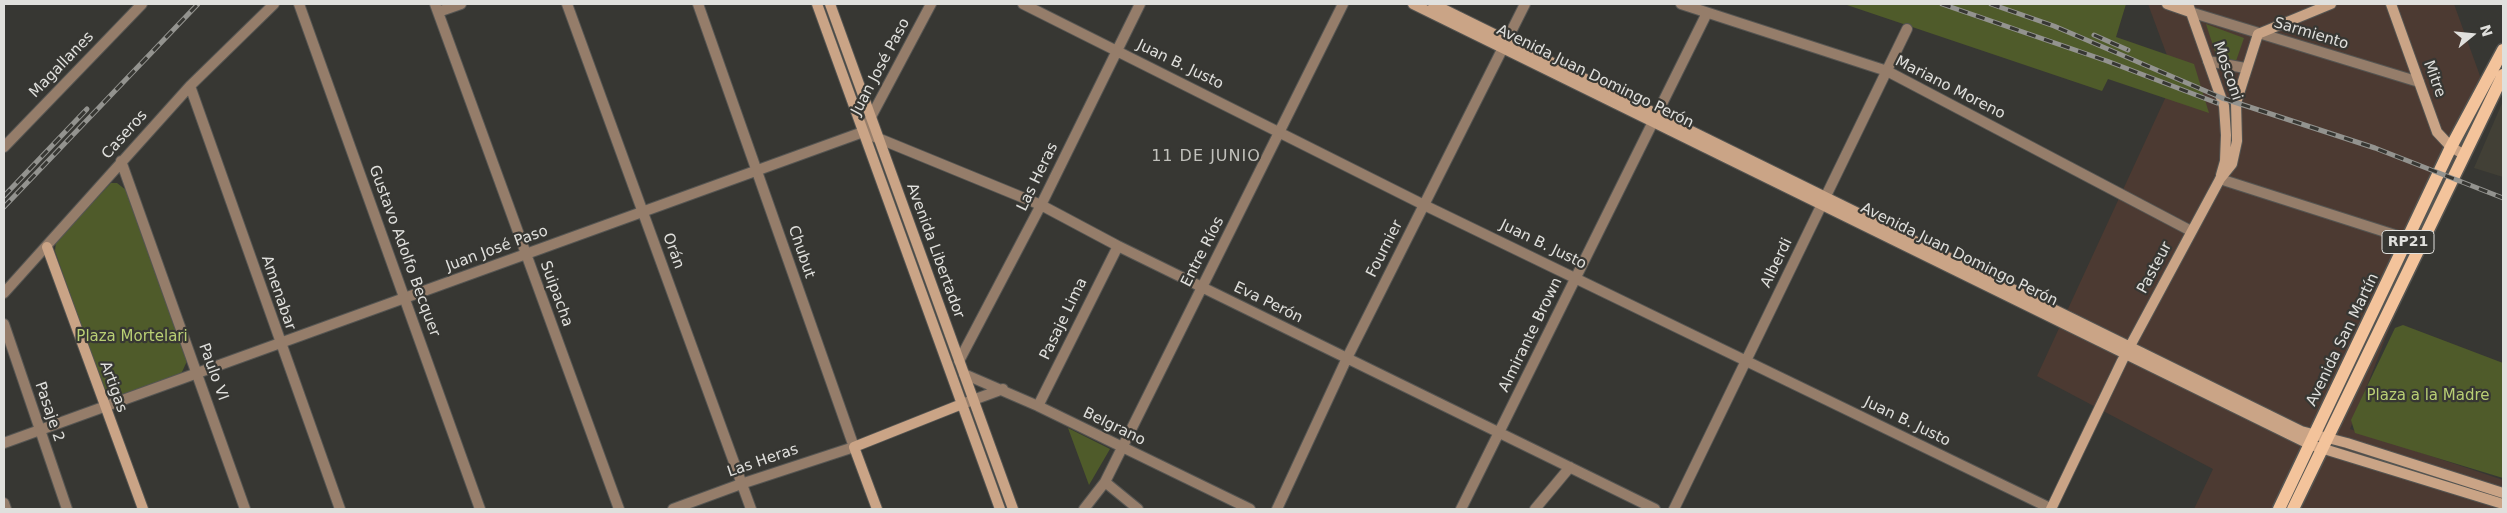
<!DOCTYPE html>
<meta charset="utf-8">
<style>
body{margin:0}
#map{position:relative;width:2507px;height:513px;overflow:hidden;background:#373733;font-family:"DejaVu Sans",sans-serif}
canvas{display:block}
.frame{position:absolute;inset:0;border:5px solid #e0e0dd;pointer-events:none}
.north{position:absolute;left:2447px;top:10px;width:50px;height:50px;-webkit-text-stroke:4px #373733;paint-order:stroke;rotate:73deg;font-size:14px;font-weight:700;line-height:20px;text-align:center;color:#e0e0dd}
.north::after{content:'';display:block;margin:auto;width:18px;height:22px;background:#e0e0dd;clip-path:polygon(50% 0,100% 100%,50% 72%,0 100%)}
</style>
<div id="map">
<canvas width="2507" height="513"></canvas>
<div class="frame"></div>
<div class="north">N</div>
</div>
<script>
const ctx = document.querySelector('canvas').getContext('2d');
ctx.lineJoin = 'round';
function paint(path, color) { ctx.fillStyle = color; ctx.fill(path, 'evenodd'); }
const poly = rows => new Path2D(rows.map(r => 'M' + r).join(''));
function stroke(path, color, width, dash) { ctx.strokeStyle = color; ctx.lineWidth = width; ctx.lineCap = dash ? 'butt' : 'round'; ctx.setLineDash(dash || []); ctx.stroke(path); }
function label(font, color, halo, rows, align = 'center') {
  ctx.font = font + ' "DejaVu Sans",sans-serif'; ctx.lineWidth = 4.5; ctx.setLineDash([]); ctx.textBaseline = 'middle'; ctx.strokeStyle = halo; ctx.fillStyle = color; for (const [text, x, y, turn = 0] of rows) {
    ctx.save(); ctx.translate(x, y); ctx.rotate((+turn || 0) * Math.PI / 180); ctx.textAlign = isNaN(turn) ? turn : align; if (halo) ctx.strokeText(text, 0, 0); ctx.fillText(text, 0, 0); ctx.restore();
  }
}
const commercial = poly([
 [2148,4,2454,4,2484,87,2350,429,2503,480,2503,509,2194,509,2213,469,2037,376,2175,77]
]);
const built = poly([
 [2503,101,2503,177,2474,168]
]);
const green = poly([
 [1844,4,2126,4,2116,37,2194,64,2209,113,2108,79,2102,91],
 [2206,24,2244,38,2236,61,2217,58],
 [111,183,117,183,126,190,187,361,182,372,176,376,118,397,107,395,103,390,55,251,56,241],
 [2403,325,2503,363,2503,478,2355,433,2351,420,2395,328],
 [1068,428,1110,449,1089,485]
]);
const street = poly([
 [299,4,480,509],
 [435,4,619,509],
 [567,4,751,509],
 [1023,4,1424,205,2052,509],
 [1681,4,1887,71,2191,231],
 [438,12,461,4],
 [2190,12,2419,82],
 [2208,61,2245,68],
 [190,86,340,509],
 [863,132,1041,205,1118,246,1655,509],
 [4,147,142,4],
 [121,161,245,509],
 [2220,179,2420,243],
 [4,293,190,86,274,4],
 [4,324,67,509],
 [959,361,1041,205,1140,4],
 [964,374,1038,406,1250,509],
 [962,404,1003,389],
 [1038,406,1118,246],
 [4,443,863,132,931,4],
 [1105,482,1138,509],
 [4,503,6,509],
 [673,509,741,484,854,447,698,4],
 [1084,509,1105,482,1343,4],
 [1277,509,1347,358,1525,4],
 [1461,509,1707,13],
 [1535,509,1570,467],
 [1674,509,1907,29]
]);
const secondary = poly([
 [817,4,1000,509],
 [830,4,1013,509],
 [1413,4,2311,445,2503,504],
 [1433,4,2301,431,2347,443,2503,493],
 [2167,4,2190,12],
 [2188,4,2224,106,2226,135,2225,161,2221,175],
 [2391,4,2437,132,2451,147,2463,154],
 [47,247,143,509],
 [877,509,854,447,962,404],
 [2051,509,2122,361,2220,179,2232,164,2237,141,2236,103,2258,34,2331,4]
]);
const primary = poly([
 [2279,509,2451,147,2503,50],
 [2293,509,2503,75]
]);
const rail = poly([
 [1942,4,2107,61,2217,103],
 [1991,4,2054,26,2222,98,2375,148,2503,198],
 [2094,35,2128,50],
 [4,196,87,109],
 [4,207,198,4]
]);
const shields = [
 [2408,242,52]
];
const shieldNames = [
 ["RP21",2408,242]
];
const streetNames = [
 ["Sarmiento",2311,34,17],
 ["Magallanes",62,65,-46],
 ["Juan B. Justo",1180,65,26],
 ["Juan José Paso",881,67,-62],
 ["Mosconi",2227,71,71],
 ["Avenida Juan Domingo Perón",1595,77,26],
 ["Mitre",2434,79,70],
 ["Mariano Moreno",1950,88,27],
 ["Caseros",125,135,-48],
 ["Las Heras",1038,177,-64],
 ["Juan B. Justo",1543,245,26],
 ["Juan José Paso",497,249,-20],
 ["Fournier",1385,249,-63],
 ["Gustavo Adolfo Becquer",404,251,70],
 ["Orán",673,251,70],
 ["Avenida Libertador",935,251,70],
 ["Chubut",801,252,71],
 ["Entre Ríos",1203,252,-63],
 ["Avenida Juan Domingo Perón",1959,255,26],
 ["Alberdi",1777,263,-64],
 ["Pasteur",2155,268,-62],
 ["Amenabar",278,293,71],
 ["Suipacha",556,294,70],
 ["Eva Perón",1268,303,26],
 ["Pasaje Lima",1064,319,-64],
 ["Almirante Brown",1531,335,-64],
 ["Avenida San Martín",2343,340,-64],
 ["Paulo VI",213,372,70],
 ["Artigas",113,387,70],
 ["Pasaje 2",49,412,71],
 ["Juan B. Justo",1907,422,26],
 ["Belgrano",1114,427,26],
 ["Las Heras",763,461,-19]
];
const parkNames = [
 ["Plaza Mortelari",132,337],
 ["Plaza a la Madre",2428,396]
];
const neighbourhoodNames = [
 ["11 DE JUNIO",1206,157]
];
paint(commercial, '#4c3a32');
paint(built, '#424036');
paint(green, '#4f5b2a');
stroke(street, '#555552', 12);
stroke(secondary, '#555552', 12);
stroke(primary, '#555552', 15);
stroke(street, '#957d6a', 10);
stroke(secondary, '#caa486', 10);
stroke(primary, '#f3c39b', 12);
stroke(rail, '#93938f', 5);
stroke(rail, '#373733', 3, [9]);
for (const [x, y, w] of shields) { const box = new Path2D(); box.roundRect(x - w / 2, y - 11.5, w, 23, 4); ctx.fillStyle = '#373733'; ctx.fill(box); stroke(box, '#e0e0dd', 1); }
label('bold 14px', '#e0e0dd', null, shieldNames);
label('15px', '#e0e0dd', '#373733', streetNames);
label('15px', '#b9cf74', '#373733', parkNames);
ctx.letterSpacing = '1px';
label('16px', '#c1c1bc', '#373733', neighbourhoodNames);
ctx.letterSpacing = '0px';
</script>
